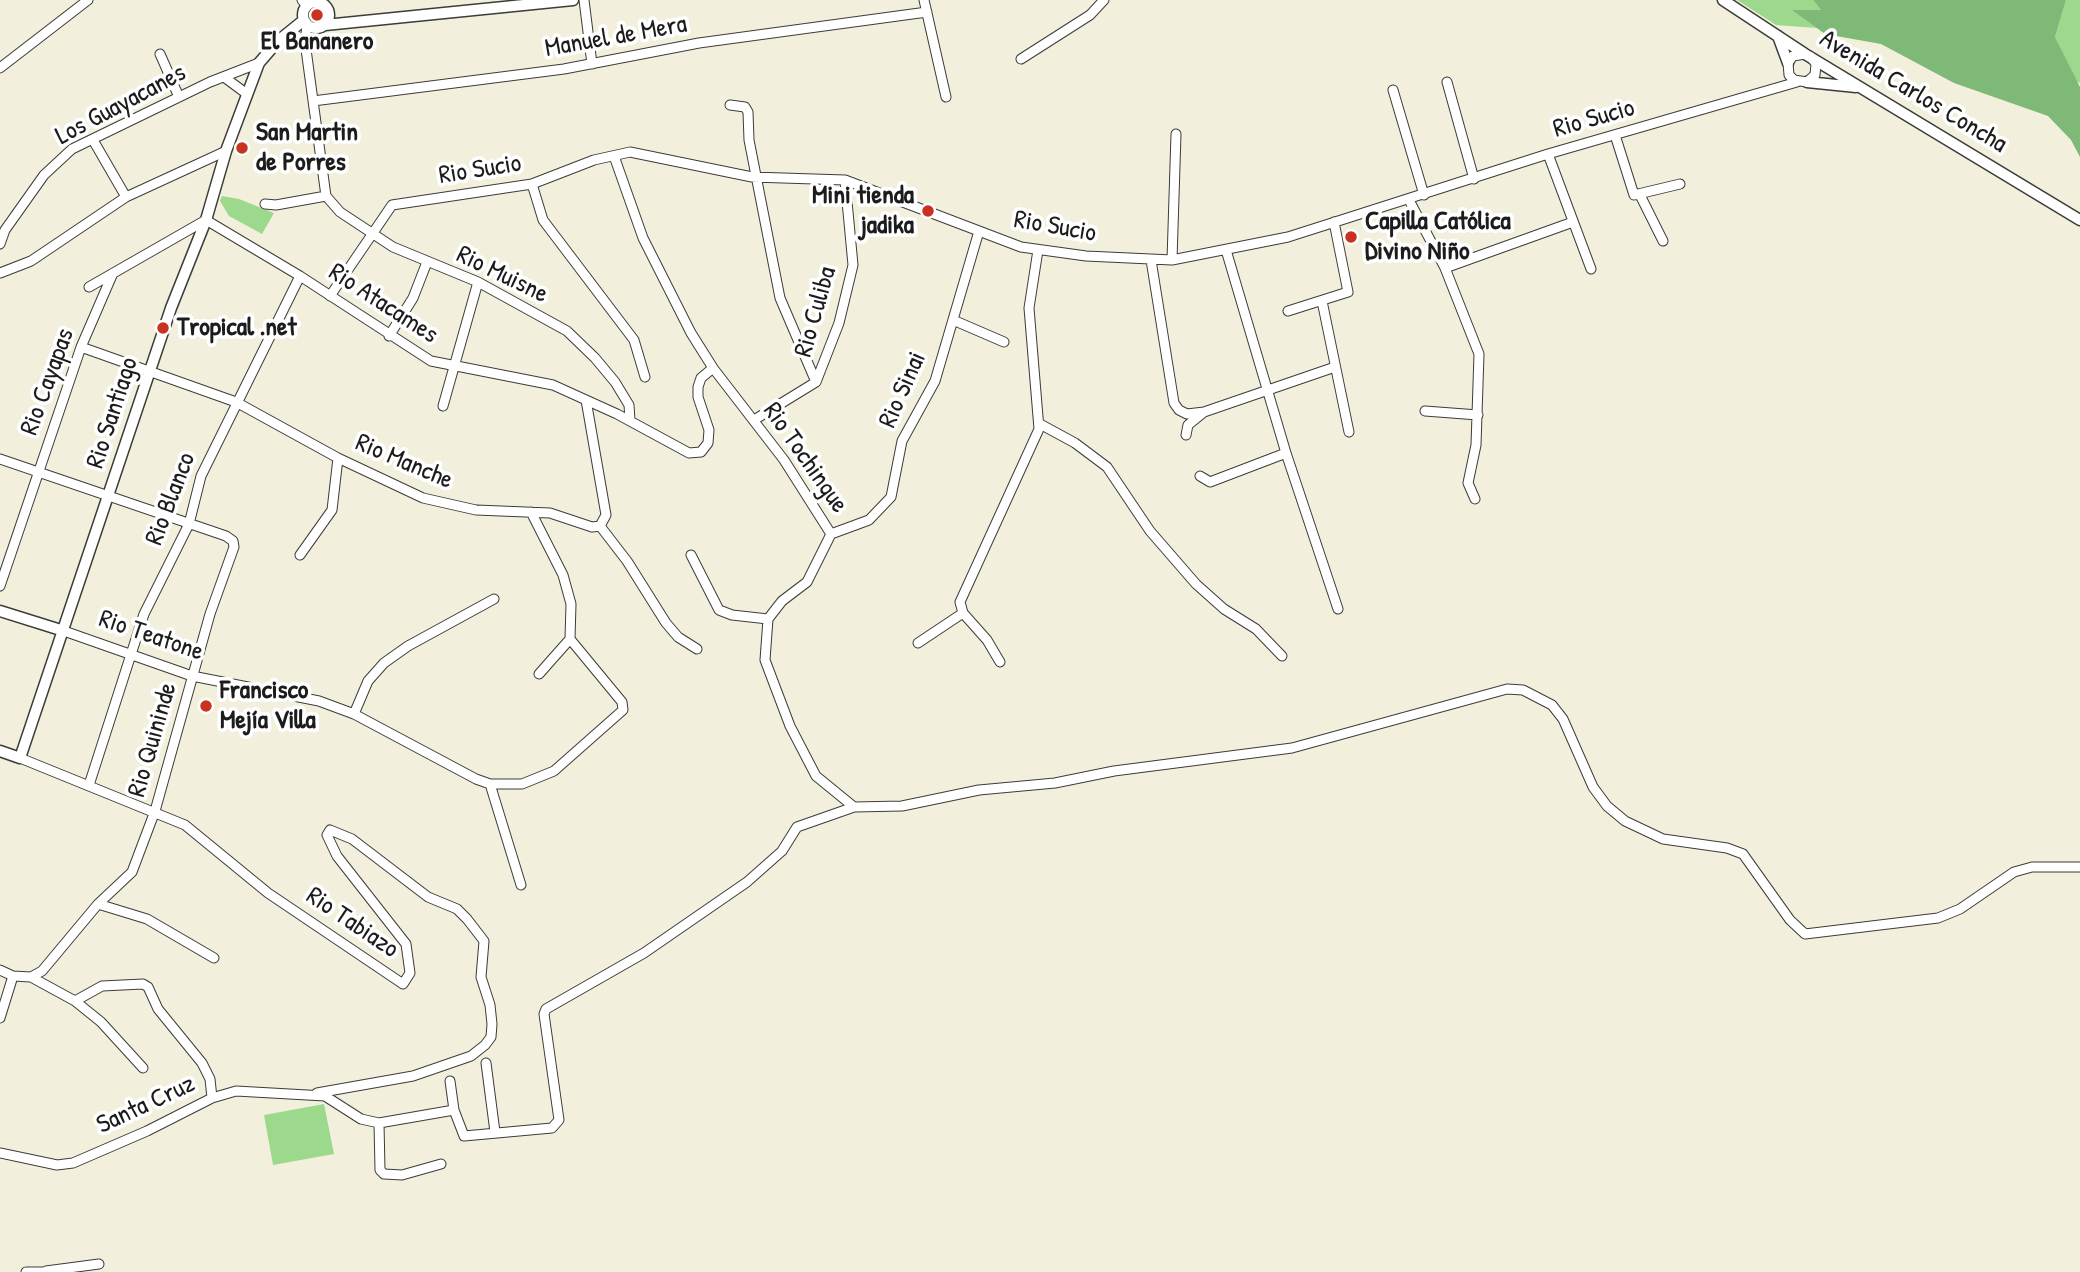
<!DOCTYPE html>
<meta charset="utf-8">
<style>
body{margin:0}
canvas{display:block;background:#f3efdd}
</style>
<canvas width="2080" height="1272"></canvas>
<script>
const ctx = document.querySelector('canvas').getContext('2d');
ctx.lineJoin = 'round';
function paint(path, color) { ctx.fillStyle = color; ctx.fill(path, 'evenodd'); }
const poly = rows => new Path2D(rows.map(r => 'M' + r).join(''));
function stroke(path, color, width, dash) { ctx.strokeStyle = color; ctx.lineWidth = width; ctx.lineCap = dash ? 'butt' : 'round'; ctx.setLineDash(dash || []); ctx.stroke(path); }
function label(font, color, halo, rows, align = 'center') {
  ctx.font = font + ' "Patrick Hand",sans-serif'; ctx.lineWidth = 7; ctx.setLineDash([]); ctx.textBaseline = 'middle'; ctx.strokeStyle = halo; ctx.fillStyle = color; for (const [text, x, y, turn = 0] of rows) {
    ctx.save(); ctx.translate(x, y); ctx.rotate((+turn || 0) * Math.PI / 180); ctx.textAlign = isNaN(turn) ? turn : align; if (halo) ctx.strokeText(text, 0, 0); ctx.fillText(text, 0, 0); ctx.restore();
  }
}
const green = poly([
 [1737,0,1813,0,1821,10,1793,10,1817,28,1776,25],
 [2066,0,2080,0,2080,83,2076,81,2055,37],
 [222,196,239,199,274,213,262,234,229,216,220,201],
 [324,1104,334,1154,273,1165,264,1115]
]);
const forest = poly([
 [1813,0,2066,0,2055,37,2080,87,2080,157,2071,140,2048,116,1954,83,1881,44,1825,34,1792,10,1821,10]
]);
const minor = poly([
 [302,0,307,6],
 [584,0,592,64],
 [924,0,946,97],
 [307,25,305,42,326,196,340,212,393,247,478,282,567,331,595,358,615,382,629,405,630,420],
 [160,54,179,97],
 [1805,54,1793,56,1788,63,1789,75,1794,80,1807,82,1815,75,1816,64,1811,57],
 [1021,59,1090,15,1104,0],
 [0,68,88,0],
 [224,77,247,94],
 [1447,82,1474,179],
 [1393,90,1424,195],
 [313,101,564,69,699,43,927,12],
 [730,105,745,107,748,112,749,140,780,298,816,382],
 [1615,135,1634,195,1680,184],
 [93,140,126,197],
 [1548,154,1591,269],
 [614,156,643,238,691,333,713,368,784,460,831,534,807,582,782,601,768,619,765,660,790,726,816,776,854,807],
 [532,184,543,220,634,340,645,377],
 [1640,195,1663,241],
 [1409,200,1445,268,1479,354,1476,445,1468,483,1475,499],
 [265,204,276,205,326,196],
 [0,244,5,230,44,175,72,149,210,82,259,63],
 [1226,250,1286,453,1338,609],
 [1151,260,1174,403,1179,410,1187,414,1204,412,1335,367],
 [1172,260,1176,134],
 [1445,268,1573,222],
 [0,273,31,261,126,197,226,151],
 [89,287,206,220,300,276,431,361,553,385,617,414,689,453,701,452,708,443,709,430,698,397,698,387,701,378,713,368],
 [330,296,392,205,532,184,594,160,630,152,752,177,845,180,1021,247,1086,256,1172,260,1288,237,1548,154,1797,82],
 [1322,301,1349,432],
 [1288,311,1348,292,1334,222],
 [953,320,1004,342],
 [389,336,413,298,427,262],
 [81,347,236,402,338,458,423,498,476,510,550,513,592,527,600,526,606,515,586,400],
 [443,406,478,282],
 [1425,411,1478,415],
 [754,420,816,382,839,323,853,265,845,180],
 [1040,424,1075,443,1107,467,1150,531,1196,584,1224,609,1256,629,1282,656],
 [1186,435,1188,425,1204,412],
 [0,459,226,536,233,541,234,547,210,614,155,811,132,872,98,904,42,971,31,977,13,976,0,970],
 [1200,476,1210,482,1286,453],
 [600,526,627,561,666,623,678,637,697,649],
 [831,534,869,520,891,497,902,441,935,381,979,231],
 [300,555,332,510,338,458],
 [691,555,719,610,732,615,768,619],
 [0,586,81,347,113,273],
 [64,631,192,676,319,701,354,714,476,779,490,784,522,784,554,771,623,710,622,702,570,639,571,604,563,575,531,512],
 [918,643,963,613],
 [1000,662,987,640,963,613,960,602,1039,429,1029,308,1038,250],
 [539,674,570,639],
 [354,714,368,681,384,663,408,646,494,599],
 [20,758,185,825,268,893,403,984,410,973,406,944,337,856,327,835,330,830,352,839,428,897,457,909,467,919,484,941,481,977,490,1005,492,1024,491,1037,485,1045,471,1056,413,1076,317,1093],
 [490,784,521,885],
 [89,785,144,614,189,524,201,476,300,276],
 [98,904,147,919,214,958],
 [31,977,75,1001,101,1022,143,1068],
 [75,1001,102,986,143,984,148,987,158,1009,202,1063,210,1079,212,1098],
 [0,1018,13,976],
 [486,1063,495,1132],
 [450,1081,454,1110],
 [379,1123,380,1170,384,1174,402,1175,441,1164],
 [0,1153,57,1165,73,1163,147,1131,212,1098,236,1091,325,1096,361,1119,379,1123,454,1110,464,1136,552,1128,559,1120,544,1014,546,1009,644,953,747,882,782,851,797,827,854,807,902,806,979,790,1055,783,1114,771,1292,748,1507,689,1523,690,1552,705,1563,719,1593,787,1607,806,1625,821,1663,839,1727,848,1743,854,1790,920,1805,934,1938,918,1960,909,2014,872,2032,867,2080,867],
 [46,1271,99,1264],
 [26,1272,47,1272]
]);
const tertiary = poly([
 [1723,0,1805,54,2080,220],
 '303 15a13 13 0 1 1 26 0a13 13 0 1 1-26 0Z',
 [325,25,573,0],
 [1778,36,1788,63],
 [1807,82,1856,87],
 [0,611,64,631],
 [0,751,20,758,171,308,206,220,226,151,259,63,278,41,304,20]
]);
const markers = [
 [317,15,7,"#c8321e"],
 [242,148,7,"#c8321e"],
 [928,211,7,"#c8321e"],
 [1351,237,7,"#c8321e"],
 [163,328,7,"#c8321e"],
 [206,706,7,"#c8321e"]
];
const streetNames = [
 ["Manuel de Mera",616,37,-10],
 ["Avenida Carlos Concha",1913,92,31],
 ["Los Guayacanes",121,105,-28],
 ["Rio Sucio",1594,119,-16],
 ["Rio Sucio",480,170,-9],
 ["Rio Sucio",1055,227,10],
 ["Rio Muisne",502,275,26],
 ["Rio Atacames",383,304,33],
 ["Rio Culiba",816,312,-74],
 ["Rio Cayapas",48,382,-70],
 ["Rio Sinai",903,390,-66],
 ["Rio Santiago",113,413,-72],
 ["Rio Tochingue",805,458,55],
 ["Rio Manche",404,462,23],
 ["Rio Blanco",171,499,-69],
 ["Rio Teatone",151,636,19],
 ["Rio Quininde",153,740,-74],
 ["Rio Tabiazo",352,923,34],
 ["Santa Cruz",146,1105,-25]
];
const poiNames = [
 ["El Bananero",317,42,"center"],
 ["San Martin",256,133],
 ["de Porres",256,163],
 ["Mini tienda",914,196,"right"],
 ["jadika",914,226,"right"],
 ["Capilla Católica",1365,222],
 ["Divino Niño",1365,252],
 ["Tropical .net",177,328],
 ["Francisco",220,691],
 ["Mejía Villa",220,721]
];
paint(green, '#9dd98c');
paint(forest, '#7eb978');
stroke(minor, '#3c3c39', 11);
stroke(tertiary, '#3c3c39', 13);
stroke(minor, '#fff', 9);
stroke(tertiary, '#fff', 10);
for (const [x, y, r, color] of markers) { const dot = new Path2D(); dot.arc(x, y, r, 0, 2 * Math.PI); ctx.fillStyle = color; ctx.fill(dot); stroke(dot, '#fff', 2.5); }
label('26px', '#1c1c1c', '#fff', streetNames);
label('bold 26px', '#1c1c1c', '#fff', poiNames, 'left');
</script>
